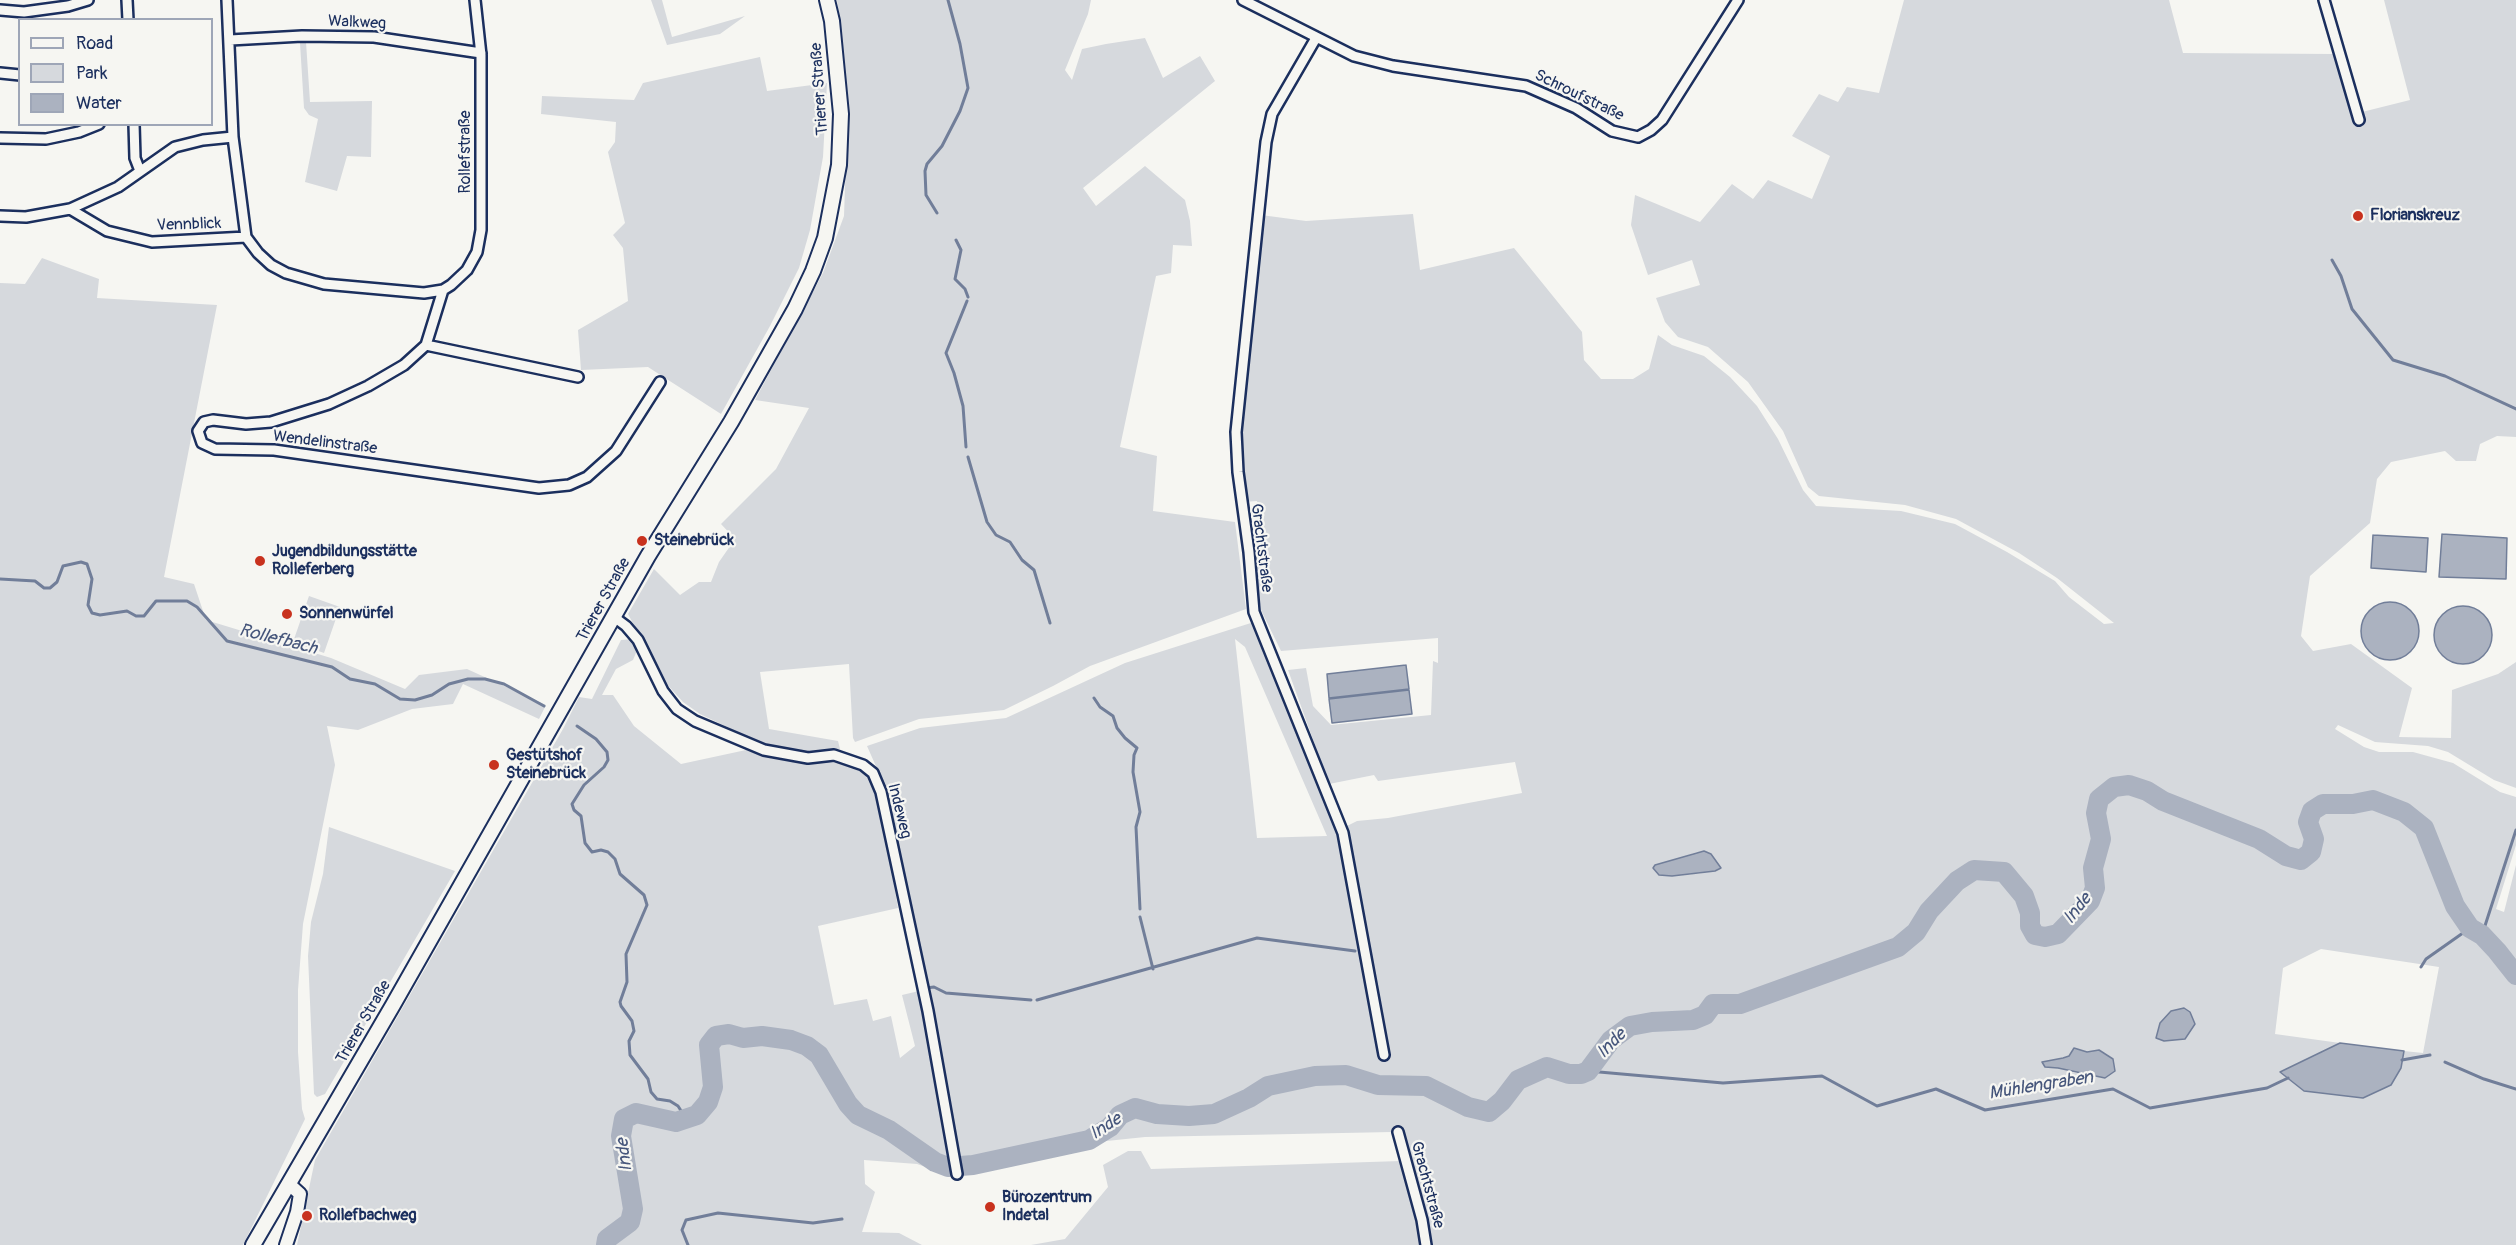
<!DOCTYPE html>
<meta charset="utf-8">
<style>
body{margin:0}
#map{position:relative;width:2516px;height:1245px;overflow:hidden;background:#f6f6f2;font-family:Pangolin,sans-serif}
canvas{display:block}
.legend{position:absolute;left:18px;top:18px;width:195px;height:108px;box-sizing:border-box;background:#f6f6f2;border:2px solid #9ea6b7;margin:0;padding:8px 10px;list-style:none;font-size:18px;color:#1b2f5e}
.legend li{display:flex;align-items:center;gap:12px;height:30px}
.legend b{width:30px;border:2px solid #9ea6b7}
</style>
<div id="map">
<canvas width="2516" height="1245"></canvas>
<ul class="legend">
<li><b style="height:8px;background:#f6f6f2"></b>Road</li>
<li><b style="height:16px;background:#d6d9dd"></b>Park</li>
<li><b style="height:16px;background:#abb2c0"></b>Water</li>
</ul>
</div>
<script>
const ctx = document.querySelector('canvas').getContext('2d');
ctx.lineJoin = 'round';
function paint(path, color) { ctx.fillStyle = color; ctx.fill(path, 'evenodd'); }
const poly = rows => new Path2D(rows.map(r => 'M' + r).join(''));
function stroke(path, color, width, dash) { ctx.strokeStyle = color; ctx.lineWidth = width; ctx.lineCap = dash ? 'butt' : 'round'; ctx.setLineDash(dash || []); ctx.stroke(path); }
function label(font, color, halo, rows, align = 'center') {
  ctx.font = font + ' Pangolin,sans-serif'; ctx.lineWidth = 4.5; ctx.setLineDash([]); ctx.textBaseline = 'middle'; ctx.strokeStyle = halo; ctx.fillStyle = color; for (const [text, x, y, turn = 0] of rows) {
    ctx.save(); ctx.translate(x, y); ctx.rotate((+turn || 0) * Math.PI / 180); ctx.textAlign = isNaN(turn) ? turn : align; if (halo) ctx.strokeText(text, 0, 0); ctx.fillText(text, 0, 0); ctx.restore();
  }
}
const green = poly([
 [651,0,662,0,672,37,745,16,720,34,667,45],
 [837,0,1091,0,1088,14,1065,70,1072,80,1082,49,1106,44,1145,38,1163,78,1200,56,1215,81,1083,188,1096,206,1145,166,1185,200,1190,221,1192,246,1173,245,1171,273,1156,276,1120,447,1157,456,1153,511,1235,522,1246,609,1090,666,1053,686,1004,710,919,719,855,742,853,738,849,664,760,672,769,729,838,741,840,749,806,757,765,745,700,714,683,702,664,681,628,614,654,569,680,595,699,582,711,582,719,562,735,539,721,524,776,469,809,408,755,400,823,273,844,216,848,97],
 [1904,0,2169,0,2183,53,2334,54,2362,112,2410,100,2384,0,2516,0,2516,437,2497,436,2480,444,2476,461,2456,461,2445,451,2391,462,2377,479,2370,523,2310,576,2301,636,2313,651,2351,644,2412,688,2399,737,2451,738,2452,690,2498,674,2516,662,2516,788,2494,780,2448,752,2428,746,2375,742,2338,725,2335,729,2364,747,2379,752,2413,752,2453,763,2500,792,2516,797,2516,845,2496,909,2504,912,2516,865,2516,1245,1031,1245,1065,1239,1108,1187,1103,1165,1128,1151,1141,1151,1151,1169,1401,1161,1392,1132,1145,1137,1097,1142,1083,1150,952,1176,917,1164,864,1160,865,1184,875,1192,862,1232,899,1233,922,1245,297,1245,315,1160,563,729,579,697,592,699,621,640,633,639,638,648,633,660,616,669,602,695,613,695,634,726,681,764,746,750,773,759,844,763,867,775,879,798,898,908,818,926,834,1005,867,999,873,1021,891,1016,900,1058,915,1046,902,995,919,991,915,945,879,773,867,746,920,728,1006,718,1125,663,1254,622,1337,831,1357,821,1388,818,1522,793,1515,762,1378,781,1374,775,1329,784,1288,670,1306,668,1313,706,1331,725,1431,715,1433,661,1438,663,1438,638,1281,651,1261,610,1252,551,1266,549,1257,501,1243,502,1238,432,1261,215,1306,221,1413,214,1420,270,1514,248,1582,332,1584,360,1601,379,1633,379,1649,369,1658,335,1672,345,1704,356,1730,377,1757,406,1778,439,1803,490,1816,506,1901,511,1955,524,2007,552,2055,581,2069,597,2104,624,2114,623,2057,578,2019,553,1956,519,1905,505,1819,496,1808,487,1783,431,1748,382,1708,347,1678,337,1665,322,1656,298,1700,285,1692,260,1648,275,1631,225,1635,195,1700,222,1732,184,1753,199,1768,180,1812,199,1830,156,1792,136,1819,94,1838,102,1847,87,1879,93],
 [1235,639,1245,647,1327,836,1257,838],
 [1704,851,1703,873,1672,876,1653,868,1694,853],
 [1353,853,1372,957,1372,1004,1344,855],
 [2321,949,2439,967,2423,1053,2404,1051,2401,1068,2391,1085,2363,1098,2304,1091,2281,1072,2340,1043,2275,1034,2283,968],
 [2074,1048,2087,1052,2099,1050,2108,1055,2105,1078,2072,1072,2042,1062,2063,1058,2069,1056],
 [306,42,310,102,372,101,371,157,347,156,337,191,305,182,318,119,309,115,304,108,300,43],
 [760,57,767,91,827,83,823,157,810,230,799,268,770,326,721,414,648,367,581,370,578,330,628,301,623,248,613,235,625,223,608,152,615,142,616,122,541,114,542,96,634,100,643,83],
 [42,258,99,279,97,298,217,305,164,577,194,584,206,620,331,658,405,689,419,675,467,669,546,705,539,719,463,684,453,704,412,709,358,730,327,726,335,765,303,924,298,990,298,1052,302,1109,305,1119,243,1245,0,1245,0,283,25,284],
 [309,596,340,607,324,653,293,642],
 [329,827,455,871,325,1094,317,1097,314,1094,308,956,311,922,323,874]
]);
const water = poly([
 [2442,534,2507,538,2506,579,2439,577,2442,534],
 [2373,535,2428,538,2426,572,2371,568,2373,535],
 '2361 631a29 29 0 1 1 58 0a29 29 0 1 1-58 0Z',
 '2434 635a29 29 0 1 1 58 0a29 29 0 1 1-58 0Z',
 [1406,665,1409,689,1329,698,1327,674,1406,665],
 [1409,690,1412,714,1332,723,1329,699,1409,690],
 [1704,851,1711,854,1721,868,1715,871,1672,876,1659,875,1653,868,1655,865,1704,851],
 [2184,1008,2190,1012,2195,1024,2185,1039,2164,1041,2156,1038,2160,1023,2171,1011,2184,1008],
 [2340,1043,2404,1051,2401,1068,2391,1085,2363,1098,2304,1091,2280,1072,2340,1043],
 [2074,1048,2087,1052,2099,1050,2113,1059,2115,1071,2105,1078,2058,1068,2045,1067,2042,1062,2063,1058,2069,1056,2074,1048]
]);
const stream = poly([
 [937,213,926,195,925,171,927,164,942,146,960,111,968,88,960,44,948,0],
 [956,240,961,250,955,279,965,289,968,297],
 [2332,260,2341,276,2352,309,2393,360,2445,376,2516,409],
 [966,447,963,406,954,373,946,353,967,301],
 [968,457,987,522,996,535,1010,542,1022,560,1034,570,1050,623],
 [0,579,35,581,44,588,50,588,57,582,63,566,81,562,87,564,92,579,88,605,92,613,100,615,127,611,136,616,144,616,156,601,187,601,197,607,227,641,332,667,350,679,375,684,400,699,415,700,432,695,449,684,468,679,485,679,504,684,544,706],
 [1094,698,1100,707,1113,716,1117,728,1125,738,1137,748,1134,755,1133,772,1140,812,1136,827,1140,909],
 [577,726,596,739,607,752,608,760,604,767,584,785,572,804,574,810,581,816,585,843,592,852,601,850,608,852,615,859,620,874,644,895,647,905,626,954,627,982,620,1002,621,1006,632,1021,634,1031,629,1041,630,1055,648,1079,651,1092,657,1099,670,1101,678,1106,687,1120],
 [1140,917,1153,969],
 [2482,935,2516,830],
 [2421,967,2426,959,2470,928],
 [926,988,934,987,946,993,1031,1000],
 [1037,1000,1257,938,1355,951],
 [2402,1060,2430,1055],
 [2445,1062,2484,1079,2516,1089],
 [1588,1071,1723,1083,1822,1076,1877,1106,1936,1089,1985,1110,2113,1089,2150,1108,2267,1088,2288,1078],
 [688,1245,682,1230,686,1220,718,1213,813,1223,842,1219]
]);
const river = poly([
 [606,1245,607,1239,630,1222,633,1209,621,1136,624,1119,636,1113,676,1122,697,1115,708,1102,713,1087,709,1045,716,1036,729,1034,743,1038,762,1036,791,1040,807,1046,819,1055,848,1104,858,1115,889,1130,935,1162,948,1167,973,1165,1089,1140,1110,1127,1120,1115,1135,1108,1157,1114,1189,1116,1214,1114,1249,1098,1268,1086,1315,1076,1346,1075,1378,1085,1426,1086,1468,1107,1489,1112,1502,1101,1518,1080,1547,1067,1569,1074,1581,1074,1588,1071,1611,1040,1630,1026,1652,1022,1693,1020,1705,1015,1713,1004,1740,1004,1898,947,1916,932,1929,911,1957,881,1974,870,2004,872,2024,896,2030,913,2030,926,2035,935,2045,937,2058,934,2090,901,2095,888,2093,868,2101,839,2096,813,2099,799,2114,787,2129,785,2147,791,2163,801,2259,839,2286,856,2301,860,2311,852,2314,839,2308,822,2312,811,2323,804,2353,804,2373,800,2404,812,2424,828,2455,906,2470,928,2482,935,2497,951,2516,975]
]);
const minor = poly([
 [127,0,128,20],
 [227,0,233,137,246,237,258,253,271,265,286,273,324,284,424,293,443,290,451,285,467,270,477,252,481,230,481,55,475,0],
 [1243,0,1354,56,1393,66,1526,86,1576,108,1612,131,1638,137,1651,130,1662,120,1738,0],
 [2324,0,2359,120],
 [0,10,24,12,68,6,88,0],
 [1316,38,1272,114,1266,142,1236,432,1238,472,1249,552,1254,612,1343,833,1384,1055],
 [230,40,302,36,374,37,481,53],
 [0,73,20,75],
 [134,124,135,158,140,171],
 [0,138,46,139,79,132,99,124],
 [70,209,107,231,152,242,246,237],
 [0,216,26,217,70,209,118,187,175,147,203,140,233,137],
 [443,290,426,345,404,365,368,386,329,404,271,422,246,424,213,420,204,422,198,431,202,443,215,449,274,450,539,488,569,485,587,477,616,451,660,382],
 [426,345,578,377],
 [614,617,626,626,638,640,663,691,677,709,695,721,764,750,808,758,834,755,863,765,873,773,881,792,928,1011,957,1174],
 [1398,1132,1422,1220,1426,1245]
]);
const tertiary = poly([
 [286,1245,297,1212,300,1194,289,1184]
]);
const secondary = poly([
 [253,1245,393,1005,648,556,731,422,795,309,813,271,825,238,839,165,841,114,832,21,827,0]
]);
const markers = [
 [2358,216,6,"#c8321e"],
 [642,541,6,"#c8321e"],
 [260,561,6,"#c8321e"],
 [287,614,6,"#c8321e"],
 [494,765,6,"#c8321e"],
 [990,1207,6,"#c8321e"],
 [307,1216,6,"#c8321e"]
];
const streetNames = [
 ["Walkweg",357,23,3],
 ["Trierer Straße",820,89,-94],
 ["Schroufstraße",1579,96,26],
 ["Rollefstraße",466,152,-90],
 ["Vennblick",189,225,-2],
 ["Wendelinstraße",325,443,7],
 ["Grachtstraße",1261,548,83],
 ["Trierer Straße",604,600,-61],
 ["Indeweg",899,811,76],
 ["Trierer Straße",364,1022,-60],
 ["Grachtstraße",1427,1185,75]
];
const poiNames = [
 ["Florianskreuz",2370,216],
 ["Steinebrück",654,541],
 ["Jugendbildungsstätte",272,552],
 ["Rolleferberg",272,570],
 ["Sonnenwürfel",299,614],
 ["Gestütshof",506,756],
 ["Steinebrück",506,774],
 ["Bürozentrum",1002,1198],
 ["Indetal",1002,1216],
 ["Rollefbachweg",319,1216]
];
const waterNames = [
 ["Rollefbach",278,640,14],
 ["Inde",2078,909,-51],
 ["Inde",1612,1044,-45],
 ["Mühlengraben",2041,1086,-9],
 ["Inde",1106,1127,-33],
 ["Inde",625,1155,-97]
];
paint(green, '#d6d9dd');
paint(water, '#abb2c0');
stroke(water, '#717e99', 1.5);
stroke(stream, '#717e99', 3);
stroke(river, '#abb2c0', 20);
stroke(minor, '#1b2f5e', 14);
stroke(tertiary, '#1b2f5e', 16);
stroke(secondary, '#1b2f5e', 18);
stroke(minor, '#f6f6f2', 9);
stroke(tertiary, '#f6f6f2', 12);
stroke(secondary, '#f6f6f2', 14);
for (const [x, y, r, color] of markers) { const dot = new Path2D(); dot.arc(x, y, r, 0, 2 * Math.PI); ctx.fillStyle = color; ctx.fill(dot); stroke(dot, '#f6f6f2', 2); }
label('16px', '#1b2f5e', '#f6f6f2', streetNames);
label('bold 16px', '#1b2f5e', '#f6f6f2', poiNames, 'left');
label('italic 18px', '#46567b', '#f6f6f2', waterNames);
</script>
